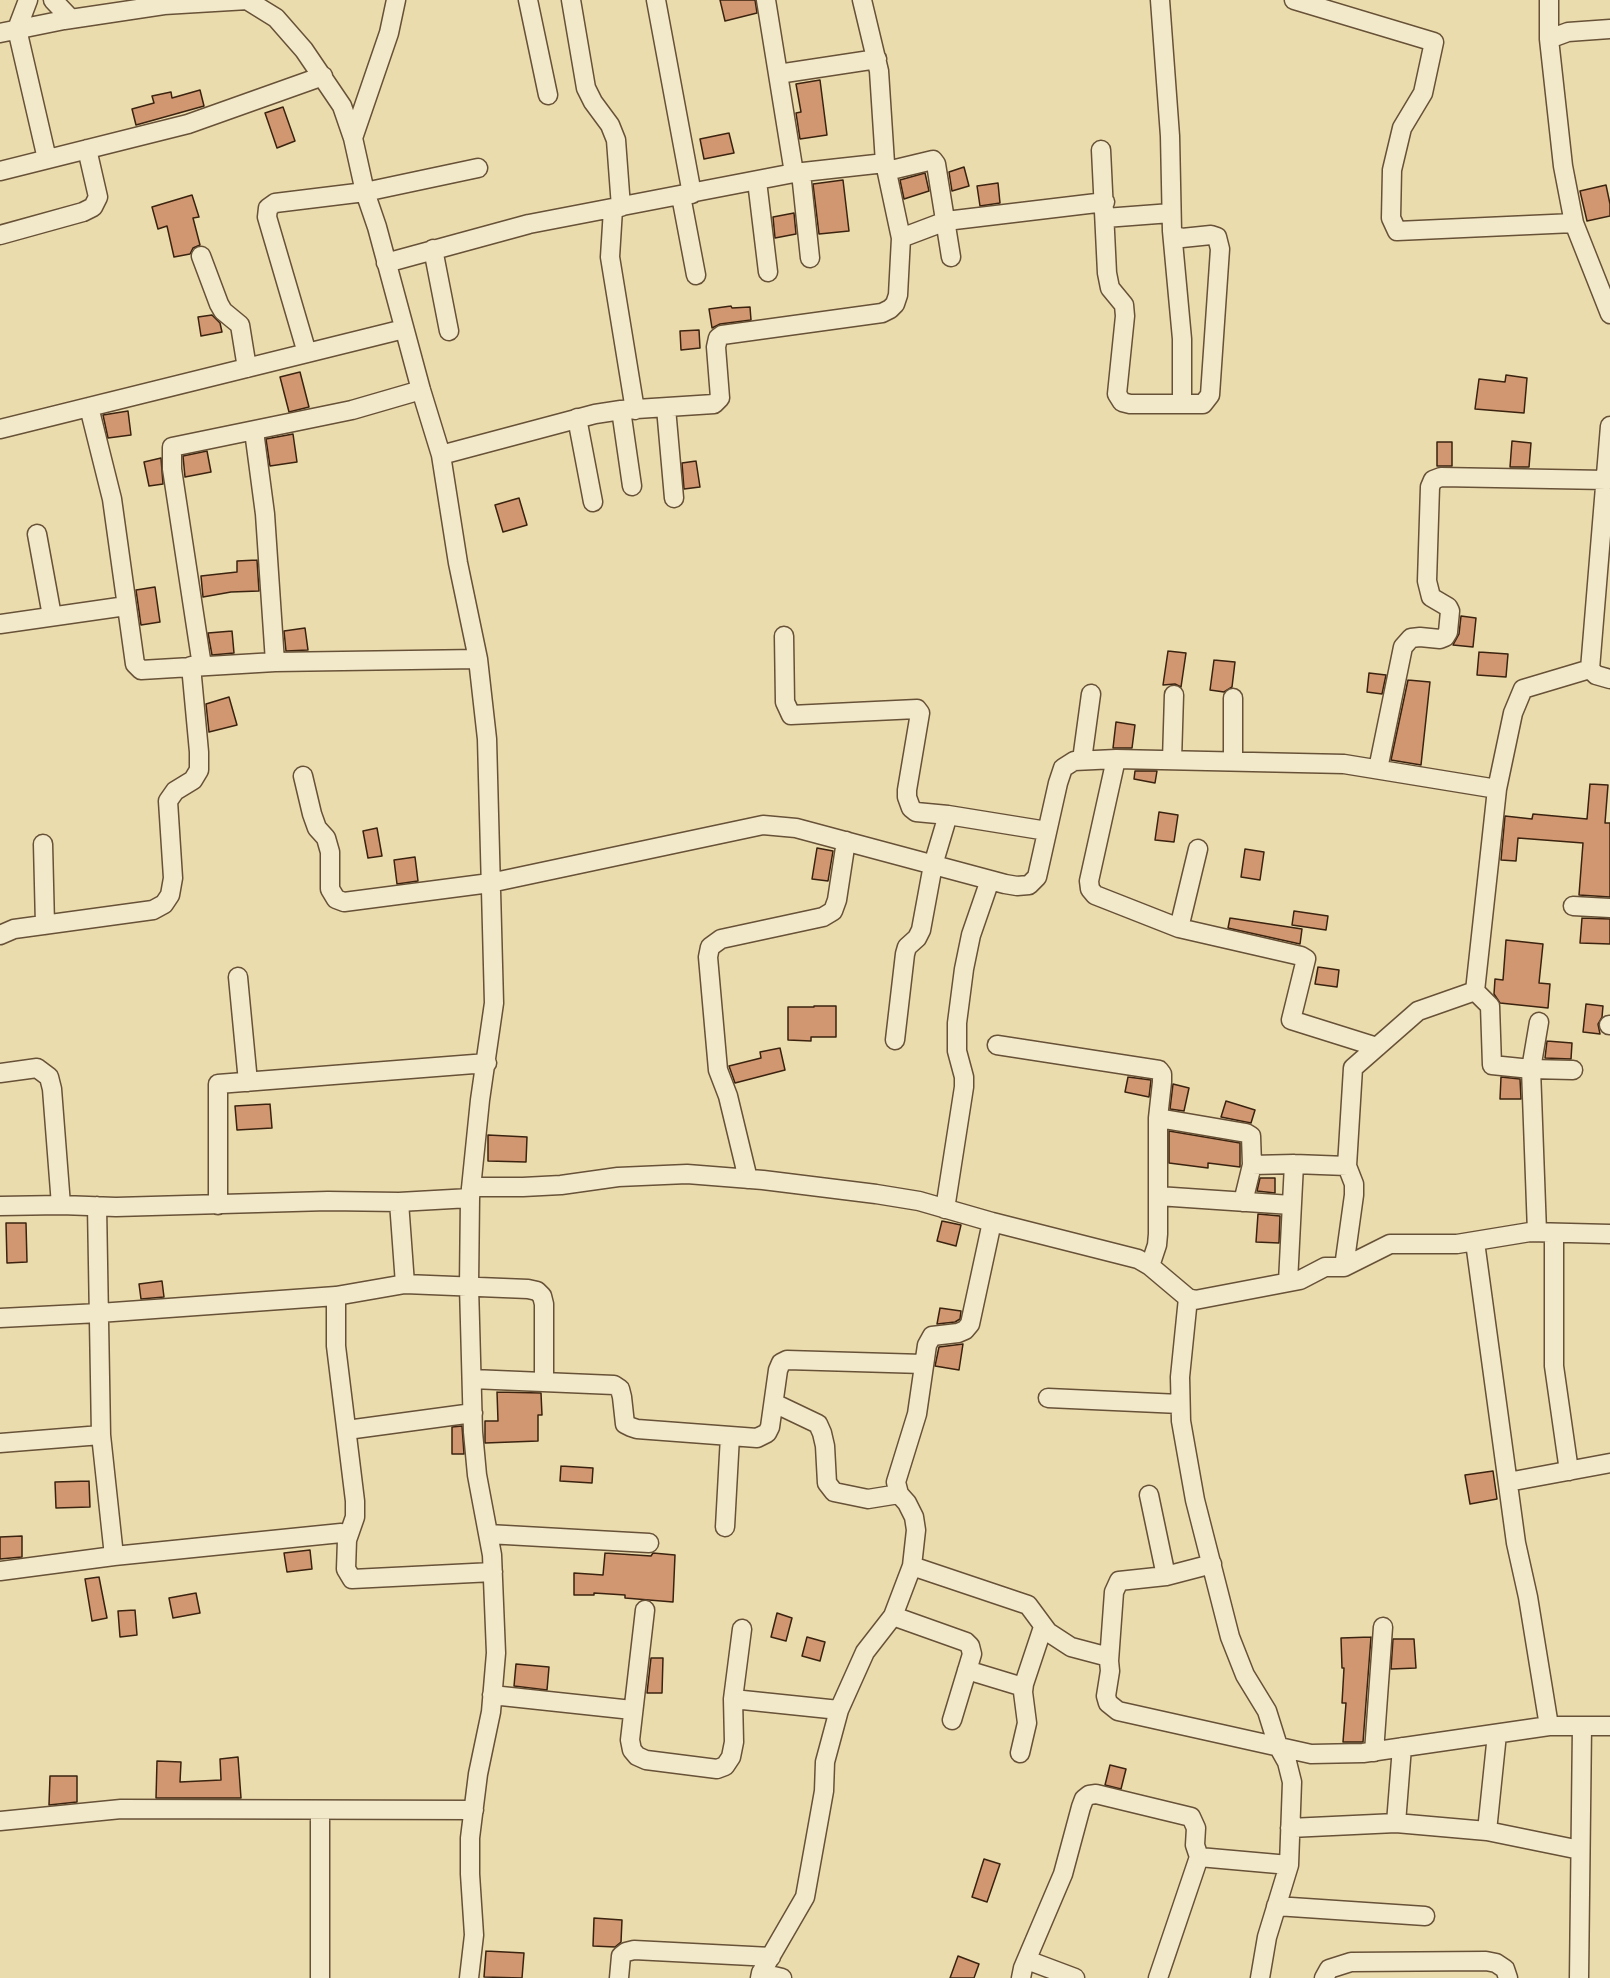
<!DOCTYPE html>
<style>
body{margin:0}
canvas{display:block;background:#ebdcae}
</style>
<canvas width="1610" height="1978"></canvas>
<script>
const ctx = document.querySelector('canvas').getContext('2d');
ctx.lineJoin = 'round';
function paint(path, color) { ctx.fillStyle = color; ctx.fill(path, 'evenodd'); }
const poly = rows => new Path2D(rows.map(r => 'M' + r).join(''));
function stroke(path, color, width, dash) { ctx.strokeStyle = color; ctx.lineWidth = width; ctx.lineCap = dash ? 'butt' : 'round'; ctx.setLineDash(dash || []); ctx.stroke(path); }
const building = poly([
 [720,0,755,0,757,13,725,21,720,0],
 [820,80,827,135,800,139,796,113,801,112,796,84,820,80],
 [200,90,204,106,136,125,132,109,154,103,152,96,171,92,172,98,200,90],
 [283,107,295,141,277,148,265,113,283,107],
 [729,133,734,153,704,159,700,139,729,133],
 [964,167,969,186,952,191,949,172,964,167],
 [925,173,929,191,904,199,900,180,925,173],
 [843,180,849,231,819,234,813,184,843,180],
 [998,183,1000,203,980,206,977,186,998,183],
 [1606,185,1610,204,1610,216,1587,221,1580,191,1606,185],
 [192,195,199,217,193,218,200,245,193,248,190,254,174,257,167,226,158,229,152,207,192,195],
 [794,213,796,234,775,238,773,217,794,213],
 [731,306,732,308,750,307,751,320,720,324,712,328,709,309,731,306],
 [212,315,220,323,222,332,201,336,198,317,212,315],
 [699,330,700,348,681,350,680,331,699,330],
 [300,372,309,407,289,412,280,377,300,372],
 [1506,375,1527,378,1524,413,1475,409,1479,379,1505,382,1506,375],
 [128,411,131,435,108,438,103,415,128,411],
 [293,434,297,462,270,466,266,439,293,434],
 [1512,441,1531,443,1529,467,1510,467,1512,441],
 [1437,442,1452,442,1452,466,1437,466,1437,442],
 [207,451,211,472,185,477,183,456,207,451],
 [161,458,163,484,149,486,144,462,161,458],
 [696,461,700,487,684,489,682,463,696,461],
 [519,498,527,525,503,532,495,505,519,498],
 [257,560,259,591,231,592,203,597,201,576,237,572,237,561,257,560],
 [155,587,160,622,141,625,136,590,155,587],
 [1461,616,1476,618,1473,647,1453,645,1459,634,1461,616],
 [305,628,308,650,286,651,284,631,305,628],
 [232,631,234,653,212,655,208,633,232,631],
 [1168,651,1186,653,1181,687,1175,684,1163,685,1168,651],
 [1479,652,1508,654,1506,677,1477,675,1479,652],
 [1214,660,1235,662,1232,687,1224,692,1210,690,1214,660],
 [1369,673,1386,675,1382,694,1367,692,1369,673],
 [1408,680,1430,682,1421,765,1391,760,1408,680],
 [229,697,237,725,209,732,206,704,229,697],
 [1116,722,1135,725,1132,748,1113,748,1116,722],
 [1135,771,1157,771,1155,783,1134,779,1135,771],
 [1590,784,1608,785,1605,823,1610,823,1610,897,1579,895,1583,843,1518,838,1516,861,1501,860,1505,816,1532,819,1533,814,1587,819,1590,784],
 [1159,812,1178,815,1174,842,1155,840,1159,812],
 [377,828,382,856,368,858,363,831,377,828],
 [817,848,833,851,828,881,812,879,817,848],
 [1245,849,1264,852,1260,880,1241,877,1245,849],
 [415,857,418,881,397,884,394,860,415,857],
 [1294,911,1328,916,1326,930,1292,925,1294,911],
 [1230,918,1302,929,1300,944,1228,928,1230,918],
 [1582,918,1610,919,1610,944,1580,943,1582,918],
 [1506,940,1543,944,1539,983,1550,984,1548,1008,1500,1003,1494,994,1495,979,1503,980,1506,940],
 [1318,967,1339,970,1337,987,1315,984,1318,967],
 [1586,1004,1603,1006,1602,1017,1598,1024,1600,1034,1583,1032,1586,1004],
 [814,1006,836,1006,836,1037,811,1037,811,1041,788,1040,788,1007,814,1007,814,1006],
 [1547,1041,1572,1043,1571,1059,1545,1058,1547,1041],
 [780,1048,785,1070,735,1083,729,1066,761,1058,760,1052,780,1048],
 [1128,1077,1151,1080,1149,1097,1125,1092,1128,1077],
 [1501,1077,1520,1079,1521,1099,1500,1099,1501,1077],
 [1173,1084,1189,1088,1184,1111,1170,1109,1173,1084],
 [1226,1101,1255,1110,1251,1123,1221,1117,1226,1101],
 [270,1104,272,1128,237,1130,235,1106,270,1104],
 [1169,1131,1240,1143,1240,1167,1208,1163,1208,1168,1169,1163,1169,1131],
 [488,1135,527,1137,526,1162,488,1161,488,1135],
 [1260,1178,1275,1178,1275,1193,1257,1191,1260,1178],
 [1258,1214,1280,1216,1279,1243,1256,1242,1258,1214],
 [942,1221,961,1225,956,1246,937,1241,942,1221],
 [6,1223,26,1223,27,1262,7,1263,6,1223],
 [162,1281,164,1297,141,1299,139,1284,162,1281],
 [940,1308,961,1311,960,1319,955,1322,937,1324,940,1308],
 [963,1344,959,1370,935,1366,939,1347,963,1344],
 [497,1392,541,1393,542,1415,538,1415,538,1441,485,1443,485,1421,498,1421,497,1392],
 [462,1426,464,1454,452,1454,452,1427,462,1426],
 [561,1466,593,1468,592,1483,560,1481,561,1466],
 [1493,1471,1497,1499,1470,1504,1465,1475,1493,1471],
 [89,1481,90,1507,56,1508,55,1482,89,1481],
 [22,1536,22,1557,0,1559,0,1537,22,1536],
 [310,1550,312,1569,287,1572,284,1553,310,1550],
 [605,1553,651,1556,653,1553,675,1555,673,1602,625,1598,625,1595,594,1593,594,1595,574,1595,574,1573,603,1575,605,1553],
 [99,1577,107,1618,92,1621,85,1579,99,1577],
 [196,1593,200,1613,173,1618,169,1598,196,1593],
 [135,1610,137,1635,120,1637,118,1611,135,1610],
 [777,1613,792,1618,786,1641,771,1637,777,1613],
 [807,1637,825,1642,820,1661,802,1656,807,1637],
 [1371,1637,1363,1742,1343,1742,1346,1703,1342,1703,1344,1668,1342,1668,1341,1638,1371,1637],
 [1393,1639,1414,1639,1416,1668,1391,1669,1393,1639],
 [651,1658,663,1658,662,1693,647,1693,651,1658],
 [516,1664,549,1667,547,1690,514,1686,516,1664],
 [238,1757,241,1798,156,1798,157,1761,181,1762,180,1782,221,1780,220,1759,238,1757],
 [1110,1765,1126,1769,1121,1789,1105,1785,1110,1765],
 [50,1776,77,1776,77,1802,49,1805,50,1776],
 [984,1859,1000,1864,987,1902,972,1897,984,1859],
 [594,1918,622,1920,621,1942,615,1947,593,1946,594,1918],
 [486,1951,524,1953,522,1978,484,1977,486,1951],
 [958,1956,979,1964,974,1978,950,1978,958,1956]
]);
const minor = poly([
 [28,0,17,29,47,159],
 [53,0,71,19],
 [247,0,276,18,304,50,342,106,353,138,365,192,377,227,421,390,441,455,458,563,478,659,487,739,494,1003,480,1100,470,1198,469,1286,473,1432,477,1475,492,1555,496,1653,491,1712,478,1774,470,1838,470,1874,474,1935,469,1978],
 [528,0,548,95],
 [571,0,586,88,593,102,610,125,616,140,621,207],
 [656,0,692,194],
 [766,0,794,173],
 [1294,0,1434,42,1423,93,1402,128,1392,170,1391,218,1397,231,1574,223],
 [1610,29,1568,32,1549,39,1563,166,1574,223,1610,314],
 [0,33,64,20,164,5,248,0],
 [1549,39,1549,0],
 [778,74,877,59],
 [353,138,389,33,396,0],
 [1101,150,1107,273,1110,288,1124,305,1125,316,1117,394,1122,402,1130,404,1203,404,1210,395,1220,249,1217,237,1211,235,1182,238,1175,236,1172,231,1170,136,1160,0],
 [0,171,188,124,323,76],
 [887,171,933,160,936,164,951,257],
 [801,173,810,258],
 [757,181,768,272],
 [681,196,696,275],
 [613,209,610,257,635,410],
 [1105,218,1171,213],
 [1172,231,1182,339,1182,404],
 [0,235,83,212,93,207,98,197,87,149],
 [901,238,946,221,1105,202],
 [433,249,449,331],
 [201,256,219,304,223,311,240,325,247,368],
 [386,263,529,224,794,173,885,163],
 [307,353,267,217,268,208,275,203,365,192,478,168],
 [89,407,112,499,135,664,141,670,275,662,478,659],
 [666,408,674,498],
 [621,410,632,486],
 [577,418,593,502],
 [0,429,404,329],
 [254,431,265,514,275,662],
 [441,455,595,414,621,410,714,404,720,398,716,347,718,338,722,335,882,313,890,309,895,304,898,295,901,238,885,163,879,71,862,0],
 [37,534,52,616],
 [0,624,126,606],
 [784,636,785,702,791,715,917,709,920,713,907,790,907,797,911,808,916,812,948,815,1047,831],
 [202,666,172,469,172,447,352,410,421,390],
 [1590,669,1610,426],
 [1590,669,1596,675,1610,679],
 [1233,698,1233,761],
 [1116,759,1089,881,1090,889,1095,895,1179,928,1301,956,1306,959,1291,1020,1377,1047],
 [1082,760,1091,694],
 [1172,760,1174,695],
 [1378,769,1403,647,1411,638,1420,637,1440,639,1445,637,1448,632,1450,611,1448,607,1431,597,1427,581,1430,487,1433,480,1441,477,1606,480],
 [303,776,312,814,317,828,326,838,330,852,330,889,336,899,344,902,490,883,763,825,796,828,1005,884,1017,886,1029,885,1037,877,1058,783,1063,768,1074,761,1116,759,1344,764,1497,789],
 [43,844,45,925],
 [1573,906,1610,908],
 [1179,928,1198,849],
 [0,935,14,929,153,910,164,904,170,895,173,878,168,801,175,791,193,780,199,770,199,752,191,666],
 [238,977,248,1082],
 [1475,991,1497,789,1513,713,1523,689,1590,669],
 [1475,991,1490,1006,1492,1065,1531,1069,1537,1232],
 [1539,1022,1531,1069,1573,1070],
 [1609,1025,1610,1025],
 [895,1040,905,954,907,947,917,938,921,930,933,865,948,815],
 [997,1045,1159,1070,1162,1074,1162,1082,1158,1118,1158,1234,1157,1245,1150,1266],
 [0,1073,37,1068,49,1077,52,1089,61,1205],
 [1158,1118,1246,1133,1251,1136,1252,1165,1243,1202],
 [1252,1165,1294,1164,1347,1166],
 [748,1179,728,1096,718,1070,708,957,710,947,721,939,823,917,833,911,837,900,846,841],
 [471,1187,523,1187,561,1185,618,1177,687,1174,763,1180,876,1194,919,1201,992,1222,1138,1259,1150,1266,1188,1298,1195,1300,1300,1280,1325,1267,1344,1267,1390,1244,1457,1244,1530,1232,1610,1234],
 [1158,1196,1291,1205],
 [399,1202,405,1284],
 [218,1205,218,1084,487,1063],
 [0,1206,61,1205,116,1207,328,1201,399,1202,470,1198],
 [97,1206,101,1435,114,1556],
 [945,1209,964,1087,964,1077,957,1051,957,1023,964,969,971,935,990,880],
 [1554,1233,1554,1366,1569,1471],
 [1475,1242,1516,1543,1528,1597,1549,1726],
 [1344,1267,1354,1195,1354,1184,1347,1166,1353,1068,1418,1011,1475,991],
 [1288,1282,1294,1164],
 [336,1296,336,1346,355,1501,355,1517,347,1540],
 [1188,1298,1180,1377,1181,1421,1195,1500,1230,1637,1245,1675,1267,1711,1278,1746,1287,1762,1292,1782,1289,1865,1267,1937,1260,1978],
 [0,1318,99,1313,336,1296,405,1284,528,1289,537,1291,542,1296,544,1304,544,1382],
 [472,1379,614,1385,620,1389,622,1397,625,1424,631,1427,637,1429,757,1438,767,1433,770,1427,778,1370,781,1363,787,1360,923,1364],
 [1048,1398,1180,1404],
 [774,1403,818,1424,822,1433,825,1446,827,1483,834,1492,868,1499,899,1494],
 [347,1430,473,1413],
 [0,1443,101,1435],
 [1508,1482,1610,1463],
 [1149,1495,1166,1576],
 [725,1527,730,1436],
 [488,1534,649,1543],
 [912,1566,1028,1605,1048,1632,1071,1647,1105,1656,1109,1661,1110,1671,1106,1696,1108,1703,1118,1711,1311,1754,1363,1753,1549,1726,1610,1726],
 [0,1571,114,1556,341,1533,345,1535,347,1540,346,1569,352,1579,493,1572],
 [645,1610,630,1740,632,1750,637,1756,646,1760,717,1769,725,1766,731,1757,734,1742,733,1699,742,1629],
 [893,1616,966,1642,970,1646,972,1654,952,1720],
 [1109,1661,1114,1592,1119,1581,1166,1576,1212,1564],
 [967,1670,1023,1687],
 [492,1695,632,1710],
 [733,1699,839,1710],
 [1374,1752,1383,1627],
 [1020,1753,1027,1723,1023,1692,1024,1684,1043,1627],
 [320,1810,320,1978],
 [0,1821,121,1809,474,1810],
 [1396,1823,1402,1747],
 [1290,1828,1396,1823,1487,1831,1580,1850],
 [1487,1831,1497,1734],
 [1276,1906,1425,1916],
 [1027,1960,1075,1978],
 [761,1973,782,1978],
 [619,1978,621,1956,626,1952,634,1950,771,1957],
 [760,1978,761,1973,805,1897,824,1791,825,1762,839,1710,865,1652,893,1616,912,1566,916,1530,914,1517,907,1503,899,1494,896,1482,917,1414,927,1345,932,1336,958,1333,965,1330,970,1324,992,1222],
 [1021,1978,1023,1968,1063,1874,1081,1807,1084,1799,1089,1795,1096,1794,1191,1817,1196,1828,1195,1845,1199,1857,1289,1865],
 [1158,1978,1199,1857],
 [1324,1978,1329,1969,1351,1962,1486,1961,1496,1963,1505,1969,1508,1978],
 [1579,1978,1582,1726]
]);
paint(building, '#d09771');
stroke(building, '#3b230f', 1.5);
stroke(minor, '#675137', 21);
stroke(minor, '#f2e8ca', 18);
</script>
